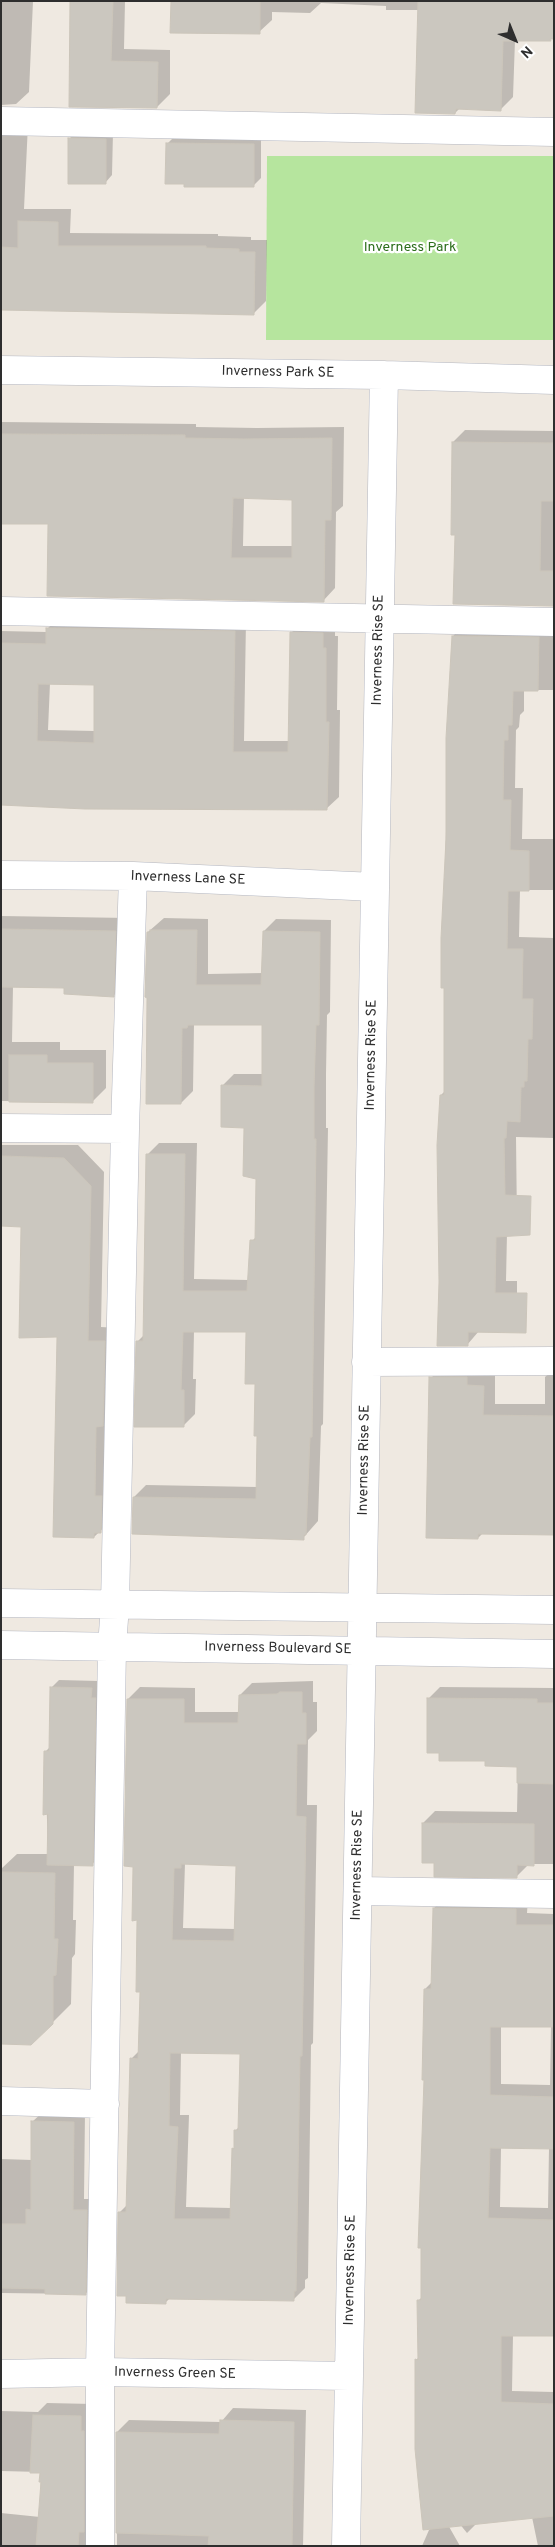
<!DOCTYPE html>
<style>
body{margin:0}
#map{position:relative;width:555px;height:2547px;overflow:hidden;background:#efe9e1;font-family:Overpass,sans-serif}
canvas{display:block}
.frame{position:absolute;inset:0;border:2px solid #2e2e2e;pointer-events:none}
.north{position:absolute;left:490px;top:15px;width:50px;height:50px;-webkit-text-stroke:4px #fff;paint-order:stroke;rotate:136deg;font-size:14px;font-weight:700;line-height:20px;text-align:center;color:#2e2e2e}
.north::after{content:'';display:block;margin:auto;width:18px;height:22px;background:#2e2e2e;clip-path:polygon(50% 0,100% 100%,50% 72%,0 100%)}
</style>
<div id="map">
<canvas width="555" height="2547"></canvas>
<div class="frame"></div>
<div class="north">N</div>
</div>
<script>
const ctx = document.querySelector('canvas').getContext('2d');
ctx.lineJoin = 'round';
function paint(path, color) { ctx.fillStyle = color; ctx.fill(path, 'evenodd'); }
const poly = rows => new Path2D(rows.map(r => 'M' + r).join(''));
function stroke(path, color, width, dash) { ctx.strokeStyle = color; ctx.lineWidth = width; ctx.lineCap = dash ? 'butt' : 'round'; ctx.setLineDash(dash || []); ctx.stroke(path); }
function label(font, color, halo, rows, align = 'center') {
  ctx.font = font + ' Overpass,sans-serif'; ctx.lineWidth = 4.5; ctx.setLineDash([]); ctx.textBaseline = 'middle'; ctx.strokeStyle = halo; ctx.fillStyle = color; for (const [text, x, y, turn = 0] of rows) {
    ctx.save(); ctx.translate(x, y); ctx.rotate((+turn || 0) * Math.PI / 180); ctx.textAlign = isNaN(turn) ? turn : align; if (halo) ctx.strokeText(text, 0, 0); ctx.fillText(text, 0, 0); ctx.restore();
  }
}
const green = poly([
 [267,156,554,156,554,340,266,340]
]);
const shadow = poly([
 [1,1,33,1,29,92,16,104,1,105],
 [72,1,125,1,124,49,170,50,170,94,157,107,70,106],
 [172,1,554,1,552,38,550,40,515,40,513,97,500,110,460,108,455,113,419,10,386,10,386,6,321,3,310,13,272,12,272,20,259,32],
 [1,117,28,124,24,209,71,209,70,233,218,234,218,236,251,237,251,240,267,240,266,301,253,314,1,309],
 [77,131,113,132,112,175,105,183,70,138],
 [175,136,261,137,261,178,254,185,167,144],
 [1,422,196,424,196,427,257,428,344,427,343,506,336,512,335,588,323,601,49,523,1,522],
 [244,497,294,498,293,546,243,546],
 [465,430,554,431,554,605,456,534,453,442],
 [60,616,246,620,244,741,289,741,291,633,303,621,335,621,335,636,338,636,337,710,340,710,339,797,326,809,1,805,1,631,47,632,48,628],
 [50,683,96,684,95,731,48,730],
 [465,624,554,626,554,690,524,690,524,711,520,715,519,727,516,730,515,788,523,788,522,839,554,839,554,890,520,890,519,937,554,938,554,1138,516,1137,517,1224,507,1233,506,1281,517,1281,517,1319,479,1331,467,1345,440,1282,441,1095,445,1091,445,987,443,938,451,651,453,636],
 [1,916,129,918,127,982,113,996,66,987,13,986,12,1042,60,1042,60,1050,106,1050,106,1088,92,1102,1,1101],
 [164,918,208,919,208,974,263,973,264,931,276,919,331,920,330,1012,327,1015,326,1074,326,1128,328,1128,323,1424,321,1426,318,1521,303,1538,134,1497,146,1485,258,1487,259,1435,256,1383,247,1331,194,1331,193,1379,196,1379,195,1414,183,1426,137,1342,144,1335,147,1155,159,1143,197,1143,194,1279,249,1280,252,1241,257,1236,258,1178,245,1127,222,1086,234,1074,263,1074,263,1024,194,1024,193,1091,181,1103,148,932],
 [1,1145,78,1145,104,1172,101,1327,118,1328,114,1518,94,1537,58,1336,22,1225,1,1225],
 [443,1366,495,1374,495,1404,545,1404,545,1377,554,1369,554,1534,483,1533,478,1538,431,1378],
 [59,1680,99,1681,100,1857,92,1864,74,1864,73,1920,76,1920,75,1954,72,1958,71,2004,52,2023,1,2043,1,1869,17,1854,48,1854,45,1752,50,1747,51,1688],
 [313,1681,313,1702,317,1702,317,1731,308,1740,307,1805,317,1805,313,2043,311,2045,308,2278,305,2280,305,2288,293,2300,170,2298,165,2303,120,2212,128,2204,131,2059,140,2050,142,1990,128,1699,140,1687,195,1688,195,1712,239,1712,240,1695,252,1683],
 [185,1863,237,1865,236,1929,183,1928],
 [181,2052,241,2053,240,2126,236,2130,235,2146,233,2149,231,2208,186,2207,189,2115,180,2115],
 [440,1687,554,1688,554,1864,529,1864,516,1877,435,1862,423,1823,435,1811,517,1812,518,1765,440,1752,428,1699],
 [446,1896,528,1898,527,1913,554,1914,554,2335,513,2335,512,2391,554,2392,554,2546,538,2546,532,2517,478,2522,467,2533,434,2492,416,2360,419,2357,419,2300,422,2297,425,1989,432,1982,434,1908],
 [501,2026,551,2026,550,2085,501,2084],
 [501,2147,549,2148,548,2208,500,2207],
 [44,2111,85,2111,84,2199,98,2199,97,2283,85,2294,1,2293,1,2159,32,2160,32,2122],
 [47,2403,93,2404,103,2546,1,2546,1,2513,40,2517,41,2472,1,2471,1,2411,38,2412],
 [233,2408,306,2410,303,2546,117,2546,117,2432,129,2420,221,2422],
 [443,2516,460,2546,422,2546,429,2530]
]);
const building = poly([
 [70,1,113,1,111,61,158,62,157,108,69,107,70,1],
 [171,1,260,1,260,34,170,33,171,1],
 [418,1,554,1,554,39,550,39,551,41,503,41,501,111,456,109,455,114,415,113,418,1],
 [68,138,106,139,106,184,68,184,68,138],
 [166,143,254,144,254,187,184,187,184,184,165,184,166,143],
 [18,221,58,222,58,246,206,246,206,248,239,249,239,252,255,252,254,315,1,310,1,247,18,248,18,221],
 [1,434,185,435,185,438,244,439,332,438,331,520,325,520,324,602,47,596,48,524,1,524,1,434],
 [233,498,292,500,292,558,231,558,233,498],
 [452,442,554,443,554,501,541,501,540,571,554,571,554,606,453,604,455,535,451,535,452,442],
 [46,628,235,631,233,752,288,752,290,632,323,633,323,648,326,648,326,722,329,722,327,810,85,809,1,805,1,643,46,644,46,628],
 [38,684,94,685,94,743,37,741,38,684],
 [452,636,539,637,538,691,513,691,512,725,508,725,508,740,504,740,503,800,511,800,510,850,529,851,529,891,508,891,507,949,523,949,522,999,533,999,532,1039,528,1039,527,1081,524,1081,524,1087,521,1087,520,1122,507,1121,506,1138,504,1138,505,1195,531,1196,530,1235,496,1237,495,1293,527,1293,526,1333,468,1332,468,1346,437,1346,439,1282,437,1145,440,1095,444,1095,444,988,441,988,441,938,446,839,446,738,452,636],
 [1,929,116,931,114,997,64,994,64,988,1,987,1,929],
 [150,930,197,930,196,985,261,985,263,931,320,932,319,1025,316,1025,314,1087,314,1139,316,1139,312,1437,310,1437,306,1535,304,1535,304,1540,132,1534,133,1497,256,1499,257,1436,254,1436,255,1384,245,1384,246,1332,183,1332,181,1390,184,1390,184,1427,134,1427,136,1341,143,1341,146,1154,185,1154,183,1291,247,1291,250,1240,255,1240,256,1179,243,1176,244,1128,221,1127,221,1085,262,1086,262,1025,188,1025,187,1028,182,1028,181,1104,146,1104,147,998,145,997,147,932,150,932,150,930],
 [9,1055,47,1055,47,1063,93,1063,93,1103,9,1102,9,1055],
 [1,1156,64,1158,91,1186,88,1341,105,1341,103,1426,96,1427,95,1496,102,1496,101,1533,94,1533,94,1538,53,1537,57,1337,19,1338,21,1227,1,1226,1,1156],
 [429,1377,467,1377,467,1385,484,1386,483,1415,554,1416,554,1535,478,1534,478,1539,426,1538,429,1377],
 [50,1687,92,1688,91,1698,96,1698,93,1866,47,1865,48,1814,43,1815,44,1751,49,1751,50,1687],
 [280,1692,302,1692,302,1713,306,1713,306,1744,297,1744,296,1816,306,1817,302,2056,300,2056,296,2291,294,2291,294,2301,166,2299,166,2304,126,2303,126,2296,117,2296,118,2212,126,2212,130,2058,138,2059,140,1992,136,1992,137,1920,132,1921,133,1867,124,1866,127,1699,184,1699,184,1723,238,1723,239,1695,277,1694,280,1692],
 [181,1864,236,1866,234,1941,172,1940,174,1868,181,1868,181,1864],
 [170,2053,240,2054,238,2130,234,2130,234,2149,232,2148,230,2219,174,2219,178,2127,169,2126,170,2053],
 [427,1698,537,1699,537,1703,554,1703,554,1784,517,1783,517,1767,485,1766,485,1761,439,1761,439,1753,427,1753,427,1698],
 [422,1823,534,1824,534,1866,517,1865,517,1878,434,1877,434,1863,422,1863,422,1823],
 [1,1872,55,1873,54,1939,58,1939,56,1975,53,1976,53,2024,31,2045,1,2044,1,1872],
 [433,1908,516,1909,516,1925,554,1925,554,2027,490,2027,490,2095,554,2097,554,2149,490,2148,488,2218,554,2220,554,2336,501,2336,501,2402,554,2404,554,2516,423,2530,415,2449,415,2359,418,2360,417,2300,421,2300,421,2248,418,2248,424,2080,422,2080,424,1989,431,1989,433,1908],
 [31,2121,74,2122,73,2210,87,2210,86,2295,45,2294,45,2289,1,2288,1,2224,26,2224,26,2209,31,2210,31,2121],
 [33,2415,81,2416,81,2431,84,2431,84,2532,79,2532,78,2546,36,2546,41,2482,39,2482,40,2473,30,2473,33,2415],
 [220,2420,294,2422,292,2546,208,2546,209,2536,116,2533,116,2432,219,2434,220,2420]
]);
const minor = poly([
 [1,121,554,132],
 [1,370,384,375,554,380],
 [1,611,554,622],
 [1,875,133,876,375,887],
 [1,1128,125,1129],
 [366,1362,554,1361],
 [1,1603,554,1610],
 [1,1645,554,1654],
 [358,1891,554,1894],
 [1,2101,105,2104],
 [1,2374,100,2372,349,2376],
 [100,2546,100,2372,112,1647,115,1605,125,1129,133,876],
 [346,2546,384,375]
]);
const parkNames = [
 ["Inverness Park",410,248]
];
const streetNames = [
 ["Inverness Park SE",278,373,1],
 ["Inverness Rise SE",379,650,-89],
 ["Inverness Lane SE",188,879,2],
 ["Inverness Rise SE",372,1055,-89],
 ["Inverness Rise SE",365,1460,-89],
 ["Inverness Boulevard SE",278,1649,1],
 ["Inverness Rise SE",358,1865,-89],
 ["Inverness Rise SE",351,2270,-89],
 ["Inverness Green SE",175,2374,1]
];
paint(green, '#b6e59e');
paint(shadow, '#0003');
paint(building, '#cbc7bf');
stroke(building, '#cbc5ba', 1);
stroke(minor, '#b4b7c1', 29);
stroke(minor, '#fff', 28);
label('14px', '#2c6e1b', '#fff', parkNames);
label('14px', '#2e2e2e', '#fff', streetNames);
</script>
